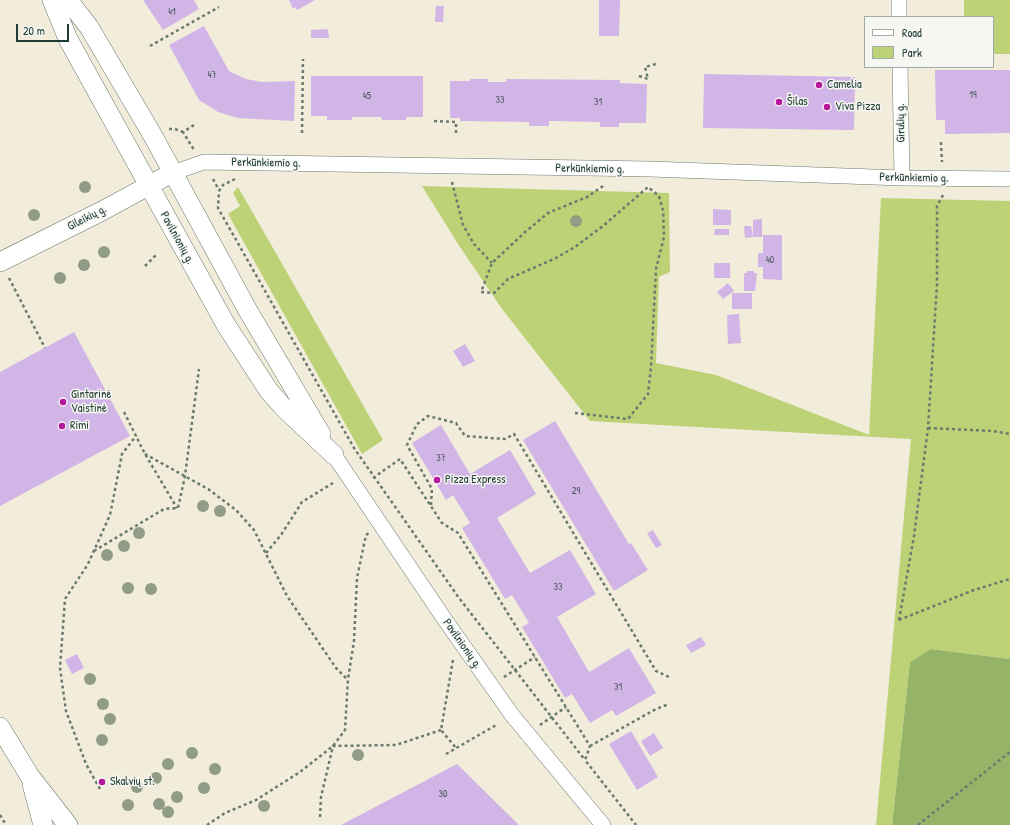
<!DOCTYPE html>
<meta charset="utf-8">
<style>
body{margin:0}
#map{position:relative;width:1010px;height:825px;overflow:hidden;background:#f2ecdb;font-family:"Patrick Hand",sans-serif}
canvas{display:block}
.legend{position:absolute;left:864px;top:16px;width:130px;height:52px;box-sizing:border-box;background:#f6f6f2;border:1px solid #a0aca6;margin:0;padding:5px 7px;list-style:none;font-size:12px;color:#1f3d34}
.legend li{display:flex;align-items:center;gap:8px;height:20px}
.legend b{width:20px;border:1px solid #a0aca6}
.scale{position:absolute;left:16px;top:24px;width:53px;height:18px;box-sizing:border-box;border:2px solid #1f3d34;border-top:0;padding-left:5px;font-size:12px;line-height:14px;white-space:nowrap;color:#1f3d34;-webkit-text-stroke:3px #f6f6f2;paint-order:stroke}
</style>
<div id="map">
<canvas width="1010" height="825"></canvas>
<ul class="legend">
<li><b style="height:5px;background:#fff"></b>Road</li>
<li><b style="height:11px;background:#bdd276"></b>Park</li>
</ul>
<div class="scale">20 m</div>
</div>
<script>
const ctx = document.querySelector('canvas').getContext('2d');
ctx.lineJoin = 'round';
function paint(path, color) { ctx.fillStyle = color; ctx.fill(path, 'evenodd'); }
const poly = rows => new Path2D(rows.map(r => 'M' + r).join(''));
function stroke(path, color, width, dash) { ctx.strokeStyle = color; ctx.lineWidth = width; ctx.lineCap = dash ? 'butt' : 'round'; ctx.setLineDash(dash || []); ctx.stroke(path); }
function label(font, color, halo, rows, align = 'center') {
  ctx.font = font + ' "Patrick Hand",sans-serif'; ctx.lineWidth = 3; ctx.setLineDash([]); ctx.textBaseline = 'middle'; ctx.strokeStyle = halo; ctx.fillStyle = color; for (const [text, x, y, turn = 0] of rows) {
    ctx.save(); ctx.translate(x, y); ctx.rotate((+turn || 0) * Math.PI / 180); ctx.textAlign = isNaN(turn) ? turn : align; if (halo) ctx.strokeText(text, 0, 0); ctx.fillText(text, 0, 0); ctx.restore();
  }
}
const green = poly([
 [964,0,1010,0,1010,54,993,54,993,17,964,17],
 [422,186,669,193,670,272,659,277,656,363,716,375,869,435,881,198,1010,201,1010,659,931,649,910,662,892,825,876,825,911,439,590,421,502,309,458,244],
 [238,187,383,440,362,454,228,214,240,206,233,193]
]);
const forest = poly([
 [931,649,1010,659,1010,825,892,825,910,662]
]);
const building = poly([
 [143,0,194,0,199,9,163,30],
 [289,0,315,0,297,10,295,7,293,9],
 [599,0,620,0,619,36,599,36],
 [436,6,444,6,443,22,435,22],
 [204,26,229,71,246,79,262,82,295,81,294,121,238,118,218,112,199,100,169,45],
 [328,29,329,38,311,38,311,30],
 [935,70,1010,70,1010,133,945,134,945,120,936,120],
 [704,74,855,77,854,130,703,128],
 [311,76,423,76,423,117,406,117,406,120,382,120,381,117,352,117,352,120,327,120,327,116,311,116],
 [470,79,488,79,488,82,506,82,506,79,620,80,620,83,647,84,646,123,619,123,619,127,600,127,600,122,549,121,549,126,529,126,529,122,460,121,460,118,450,118,450,81,470,81],
 [713,209,731,210,731,225,713,225],
 [762,219,762,237,753,237,753,220],
 [744,226,751,226,753,237,745,238],
 [715,229,729,229,729,235,714,235],
 [763,235,782,235,782,280,763,279,763,267,758,267,758,253,763,253],
 [714,263,730,263,730,278,714,278],
 [747,271,754,271,754,273,757,273,755,291,744,291,744,273,747,273],
 [728,283,734,291,723,299,717,292],
 [732,293,752,293,752,309,732,309],
 [739,314,741,343,728,344,727,315],
 [74,332,130,436,0,506,0,372],
 [465,344,475,361,463,367,453,351],
 [555,421,629,544,631,543,648,570,614,591,523,440],
 [441,425,470,474,510,450,536,494,497,518,530,573,570,550,596,594,557,617,589,672,629,648,656,693,616,716,612,710,590,723,572,694,565,698,522,627,529,623,512,595,505,599,462,528,470,523,453,495,446,500,412,443],
 [653,530,662,545,656,548,647,533],
 [701,637,706,645,691,653,686,645],
 [77,654,84,668,72,674,65,660],
 [631,731,658,777,637,790,609,744],
 [654,733,663,748,650,756,641,741],
 [457,764,519,825,341,825]
]);
const path = poly([
 [150,46,219,7],
 [639,76,648,79,645,67,656,64],
 [434,121,456,122,456,133],
 [194,125,183,132,194,150],
 [169,129,175,129,183,132],
 [302,133,303,59],
 [941,142,942,162],
 [213,179,219,190],
 [235,179,223,185,219,191,218,208,354,448,459,598,585,760],
 [452,182,463,225,474,244,492,263],
 [145,266,157,254],
 [9,278,45,348],
 [124,412,145,454,177,508],
 [575,413,628,419,648,394,651,367,656,269,664,237,663,210,659,196,648,187,603,226,575,247,556,258,508,279,494,293,481,292,492,263,524,233,548,213,587,197,603,186],
 [928,428,993,431,1010,434],
 [145,454,208,489,236,510,254,530,287,596,336,668,347,679],
 [373,478,400,459,442,523,458,533,590,746,585,760,636,825],
 [431,505,432,489,407,445,417,424,428,416,456,423,465,436,505,439,514,434,656,671,671,678],
 [94,551,164,509,178,508,185,476,199,369],
 [266,553,281,535,302,502,333,483],
 [899,620,914,536,928,428,937,284,937,206,943,195],
 [899,620,974,590,1010,579],
 [453,660,441,730,456,748],
 [504,677,535,657],
 [540,725,566,707],
 [590,746,656,709,669,704],
 [446,754,498,724],
 [100,789,86,764,66,711,60,668,65,599,88,564,110,515,122,454,136,436],
 [0,815,6,825],
 [320,817,321,797,333,746,396,745,441,730],
 [207,825,225,813,256,800,300,772,333,746,345,730,348,679,354,641,357,578,366,535,369,533],
 [918,825,1010,752]
]);
const minor = poly([
 [899,0,899,17],
 [900,67,902,178],
 [172,173,204,162,650,169,902,178,1010,179],
 [334,455,443,617,512,715,603,825]
]);
const tertiary = poly([
 [52,0,68,39,226,325,269,391,284,408,334,455],
 [68,0,89,27,153,136,247,309,321,434],
 [0,262,102,211,172,173],
 [0,727,29,775,68,825],
 [32,784,43,825]
]);
const trees = [
 [85,187],
 [34,215],
 [576,221],
 [104,252],
 [84,265],
 [60,278],
 [203,506],
 [220,511],
 [139,533],
 [124,546],
 [107,555],
 [128,588],
 [151,589],
 [90,679],
 [103,704],
 [110,719],
 [102,740],
 [192,753],
 [358,755],
 [168,764],
 [215,769],
 [156,778],
 [137,787],
 [204,788],
 [177,797],
 [159,804],
 [128,805],
 [264,806],
 [168,812]
];
const markers = [
 [819,85,4,"#b5179e"],
 [779,102,4,"#b5179e"],
 [827,107,4,"#b5179e"],
 [63,402,4,"#b5179e"],
 [62,426,4,"#b5179e"],
 [437,480,4,"#b5179e"],
 [102,782,4,"#b5179e"]
];
const numberNames = [
 ["41",172,12],
 ["47",212,75],
 ["19",973,95],
 ["45",367,96],
 ["33",500,100],
 ["31",598,102],
 ["40",770,260],
 ["37",441,458],
 ["29",576,491],
 ["33",558,587],
 ["31",618,687],
 ["30",443,794]
];
const poiNames = [
 ["Camelia",827,85],
 ["Šilas",787,102],
 ["Viva Pizza",835,107],
 ["Gintarinė",71,395],
 ["Vaistinė",71,409],
 ["Rimi",70,426],
 ["Pizza Express",445,480],
 ["Skalvių st.",110,782]
];
const streetNames = [
 ["Girulių g.",901,123,-91],
 ["Perkūnkiemio g.",266,163,1],
 ["Perkūnkiemio g.",590,169,1],
 ["Perkūnkiemio g.",914,178,1],
 ["Gileikių g.",87,218,-27],
 ["Pavilnionių g.",177,238,61],
 ["Pavilnionių g.",462,644,55]
];
paint(green, '#bdd276');
paint(forest, '#96b467');
paint(building, '#d1b5e6');
stroke(minor, '#697a6e', 16);
stroke(tertiary, '#697a6e', 20);
stroke(path, '#697a6e', 2.5, [3, 3]);
stroke(minor, '#fff', 15);
stroke(tertiary, '#fff', 19);
ctx.fillStyle = '#909c86';
for (const [x, y] of trees) { ctx.beginPath(); ctx.arc(x, y, 6, 0, 2 * Math.PI); ctx.fill(); }
for (const [x, y, r, color] of markers) { const dot = new Path2D(); dot.arc(x, y, r, 0, 2 * Math.PI); ctx.fillStyle = color; ctx.fill(dot); stroke(dot, '#f6f6f2', 1.5); }
label('10px', '#4c5b60', null, numberNames);
label('12px', '#1f3d34', '#f6f6f2', poiNames, 'left');
label('12px', '#1f3d34', '#f6f6f2', streetNames);
</script>
